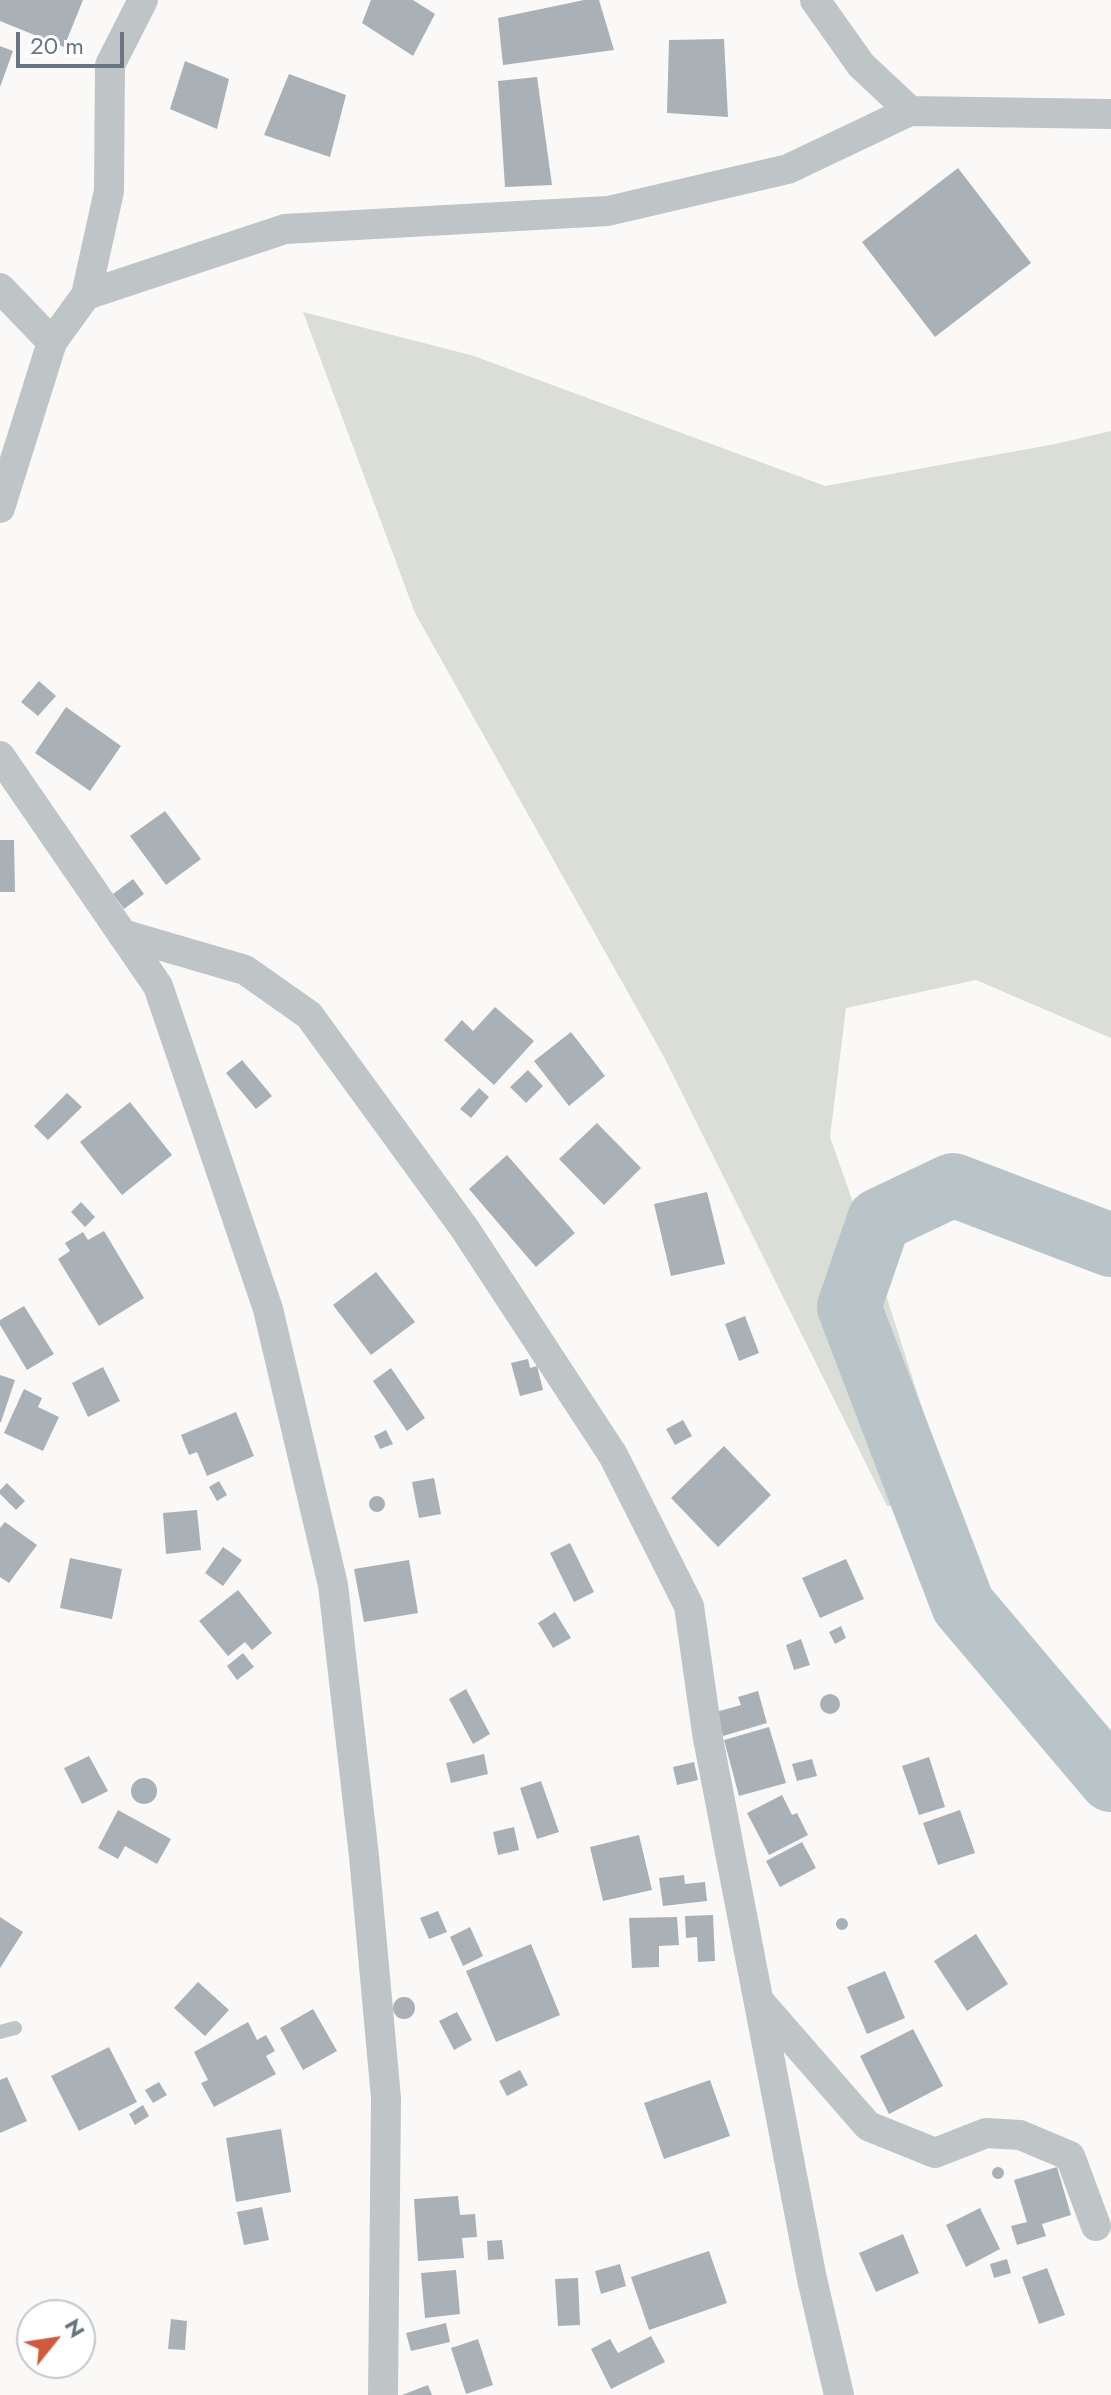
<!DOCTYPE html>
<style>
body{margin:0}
#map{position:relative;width:1111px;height:2395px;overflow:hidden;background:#faf9f8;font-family:Jost,sans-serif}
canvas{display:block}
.north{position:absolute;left:16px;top:2299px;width:80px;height:80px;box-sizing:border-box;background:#fff;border:2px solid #c2c8cc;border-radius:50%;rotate:60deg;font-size:22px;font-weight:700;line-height:32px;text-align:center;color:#677680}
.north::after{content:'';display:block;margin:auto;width:28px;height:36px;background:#d3593e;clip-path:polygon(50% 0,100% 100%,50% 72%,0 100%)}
.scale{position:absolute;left:16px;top:32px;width:108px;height:36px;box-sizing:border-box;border:4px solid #677680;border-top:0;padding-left:10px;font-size:24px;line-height:28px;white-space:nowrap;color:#677680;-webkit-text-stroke:6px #fff;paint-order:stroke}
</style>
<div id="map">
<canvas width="1111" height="2395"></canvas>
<div class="north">N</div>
<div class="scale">20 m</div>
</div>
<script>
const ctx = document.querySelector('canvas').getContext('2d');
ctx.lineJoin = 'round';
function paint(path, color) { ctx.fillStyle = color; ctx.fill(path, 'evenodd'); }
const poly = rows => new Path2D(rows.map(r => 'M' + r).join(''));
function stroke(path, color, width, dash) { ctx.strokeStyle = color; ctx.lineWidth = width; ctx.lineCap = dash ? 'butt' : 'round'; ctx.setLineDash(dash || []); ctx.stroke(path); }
const green = poly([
 [303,312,474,356,825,486,1055,444,1111,431,1111,1038,976,980,846,1008,830,1137,888,1301,954,1508,887,1506,663,1055,415,613]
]);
const river = poly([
 [1111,1245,953,1185,879,1220,849,1307,963,1605,1111,1780]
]);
const building = poly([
 [0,0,83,0,64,47,0,21],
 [371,0,413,0,435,14,413,56,362,23],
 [584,0,599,0,614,50,503,65,498,18],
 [724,39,728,117,667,113,669,40],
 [0,46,13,51,0,87],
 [185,61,229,79,217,129,170,109],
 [289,74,346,95,330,157,264,135],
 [537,77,552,185,505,187,498,81],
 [958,168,1031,263,935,337,862,242],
 [39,681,56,696,38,716,21,702],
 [66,707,121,746,90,791,35,753],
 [165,811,201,859,166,885,130,836],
 [0,840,14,840,15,892,0,892],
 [133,879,144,894,124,909,113,894],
 [495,1007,534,1041,494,1085,444,1040,462,1020,473,1031],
 [571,1032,605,1076,569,1106,534,1061],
 [242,1060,272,1096,256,1109,226,1073],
 [528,1070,543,1086,526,1103,510,1087],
 [479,1088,489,1097,471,1118,460,1109],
 [67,1093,82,1107,48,1140,34,1126],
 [130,1102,172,1155,122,1195,80,1142],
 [597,1123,641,1168,604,1205,559,1159],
 [507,1155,575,1233,536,1267,469,1189],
 [707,1192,725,1264,671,1276,654,1204],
 [81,1202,95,1217,85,1227,71,1212],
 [104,1231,144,1298,99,1326,58,1259,70,1251,65,1243,83,1232,88,1240],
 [376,1272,415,1322,371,1355,333,1305],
 [24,1306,54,1354,27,1370,0,1325,0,1320],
 [745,1316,759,1353,739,1361,725,1324],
 [528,1359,530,1368,537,1366,543,1390,520,1396,511,1363],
 [103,1367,120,1401,88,1417,72,1383],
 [391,1368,425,1418,407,1431,373,1381],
 [0,1375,15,1380,1,1422,0,1422],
 [24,1389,42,1398,38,1407,59,1417,43,1451,4,1433],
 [236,1412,254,1456,207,1476,197,1452,189,1455,181,1435],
 [683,1420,692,1436,675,1445,666,1429],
 [386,1430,393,1444,380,1449,374,1436],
 [724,1446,771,1495,718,1547,671,1498],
 [434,1478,441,1514,419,1518,412,1482],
 [219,1481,227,1495,217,1501,209,1487],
 [7,1483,25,1501,16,1510,0,1494,0,1490],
 '369 1504a8 8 0 1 1 16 0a8 8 0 1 1-16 0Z',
 [197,1510,201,1550,166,1554,163,1513],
 [5,1522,37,1545,9,1583,0,1577,0,1528],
 [570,1543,594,1592,574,1602,550,1553],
 [223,1547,242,1560,223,1586,205,1573],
 [70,1558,122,1569,112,1619,60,1608],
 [846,1559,864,1599,820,1618,802,1578],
 [409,1560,418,1613,364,1622,354,1569],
 [238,1590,272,1633,252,1650,245,1642,228,1656,199,1621],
 [555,1612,571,1638,553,1648,538,1623],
 [841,1626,846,1638,835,1644,829,1632],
 [801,1639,810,1665,794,1670,786,1645],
 [243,1653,254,1667,237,1680,227,1666],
 [466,1689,490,1734,473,1744,449,1699],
 [758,1691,767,1723,723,1736,716,1712,741,1705,738,1697],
 '820 1704a10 10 0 1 1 20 0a10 10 0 1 1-20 0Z',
 [769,1727,786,1783,739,1796,724,1740],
 [484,1754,488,1774,451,1783,446,1763],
 [89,1756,108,1791,82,1804,64,1768],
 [929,1757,945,1807,919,1815,902,1766],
 [812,1759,817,1776,797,1781,792,1764],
 [694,1762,698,1780,677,1785,673,1767],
 '131 1791a13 13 0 1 1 26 0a13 13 0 1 1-26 0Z',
 [541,1781,559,1832,537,1839,520,1788],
 [782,1795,792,1815,797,1813,808,1835,769,1855,747,1813],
 [118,1810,171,1839,157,1864,125,1846,118,1859,98,1848],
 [960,1810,975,1853,938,1865,923,1823],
 [514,1827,519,1850,498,1855,493,1832],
 [639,1835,652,1890,603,1901,590,1847],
 [802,1842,816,1868,780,1887,766,1861],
 [684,1875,685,1884,705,1882,707,1901,663,1906,659,1878],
 [438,1911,447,1932,429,1939,420,1918],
 [713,1915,715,1961,698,1962,697,1937,686,1938,685,1916],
 [0,1917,23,1932,0,1968],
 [677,1917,679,1945,659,1946,659,1967,632,1968,629,1918],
 '836 1924a6 6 0 1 1 12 0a6 6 0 1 1-12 0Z',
 [470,1927,483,1956,463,1966,450,1937],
 [976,1934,1008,1984,967,2011,934,1961],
 [531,1944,560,2015,496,2042,466,1971],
 [885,1971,905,2018,867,2034,847,1987],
 [198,1982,229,2010,205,2036,174,2008],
 '393 2008a11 11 0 1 1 22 0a11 11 0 1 1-22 0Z',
 [313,2009,337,2051,303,2070,280,2028],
 [457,2012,472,2040,454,2050,439,2021],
 [248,2022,257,2040,266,2035,275,2051,266,2056,276,2074,214,2107,201,2083,208,2080,194,2052],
 [913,2029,943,2086,889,2114,860,2056],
 [109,2047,137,2102,79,2131,51,2076],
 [520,2070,528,2085,507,2096,499,2081],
 [7,2077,27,2121,0,2133,0,2080],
 [710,2080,730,2136,664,2159,644,2103],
 [159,2082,167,2095,153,2103,145,2090],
 [143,2105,149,2116,135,2125,129,2114],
 [281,2129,291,2192,236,2202,226,2138],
 [1057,2167,1071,2215,1042,2224,1046,2236,1017,2245,1011,2226,1027,2222,1014,2180],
 '992 2173a6 6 0 1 1 12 0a6 6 0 1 1-12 0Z',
 [458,2196,460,2215,475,2214,477,2237,462,2238,464,2258,418,2261,414,2199],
 [262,2207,269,2240,244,2245,237,2212],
 [980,2208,1000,2249,966,2267,946,2225],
 [903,2234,919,2273,876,2292,859,2253],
 [502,2240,504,2259,488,2260,487,2241],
 [709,2251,727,2303,649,2330,631,2277],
 [1007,2259,1011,2273,994,2278,990,2264],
 [620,2264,626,2286,601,2294,595,2271],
 [1047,2268,1065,2315,1039,2324,1022,2277],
 [456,2270,460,2314,425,2318,421,2273],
 [578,2278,580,2325,558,2326,555,2279],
 [171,2319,187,2321,185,2350,168,2349],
 [446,2323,450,2342,411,2351,406,2333],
 [651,2336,665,2362,611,2389,591,2349,610,2339,618,2353],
 [478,2339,493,2385,466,2394,451,2348],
 [428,2385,432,2395,402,2395]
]);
const service = poly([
 [0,2032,15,2028]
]);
const minor = poly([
 [815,0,861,65,910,111],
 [0,288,52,342],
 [86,295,285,229,608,211,788,169,910,111,1111,114],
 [0,508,52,342,86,295,109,191,110,65,143,0],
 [0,756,158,986,268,1309,333,1585,364,1856,386,2098,383,2395],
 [122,934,245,970,309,1015,465,1229,613,1455,689,1606,707,1733,812,2279,839,2395],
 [760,2002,868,2126,935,2153,986,2133,1020,2135,1070,2156,1096,2226]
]);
paint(green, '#daded7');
stroke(river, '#b8c4c7', 64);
paint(building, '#a9b0b6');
stroke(service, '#bfc4c7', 14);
stroke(minor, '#bfc4c7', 30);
</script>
